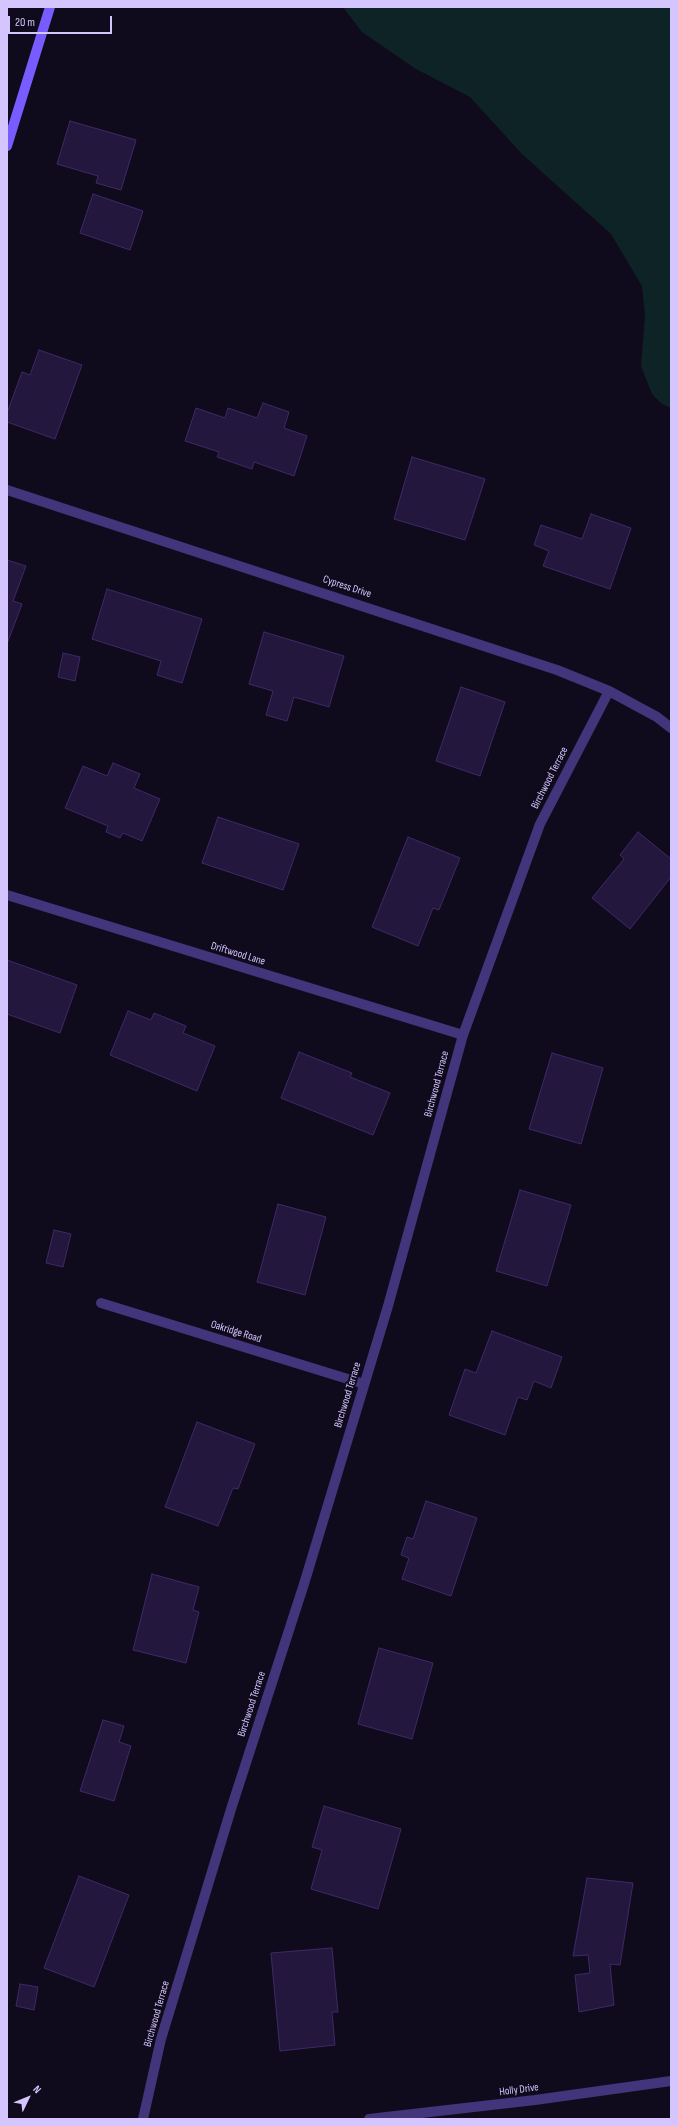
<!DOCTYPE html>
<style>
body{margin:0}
#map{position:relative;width:678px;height:2126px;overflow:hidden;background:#100b1c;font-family:"Sofia Sans Condensed",sans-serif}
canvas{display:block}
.frame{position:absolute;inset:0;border:8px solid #d4c5ff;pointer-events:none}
.north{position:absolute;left:8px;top:2078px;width:40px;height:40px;-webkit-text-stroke:3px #100b1c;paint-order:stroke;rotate:47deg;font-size:11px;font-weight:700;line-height:16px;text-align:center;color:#d4c5ff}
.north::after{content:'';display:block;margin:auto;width:14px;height:18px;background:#d4c5ff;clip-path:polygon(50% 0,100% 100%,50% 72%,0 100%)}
.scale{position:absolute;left:8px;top:16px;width:104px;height:18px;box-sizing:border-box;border:2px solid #d4c5ff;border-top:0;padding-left:5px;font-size:12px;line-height:14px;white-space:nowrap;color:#d4c5ff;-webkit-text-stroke:3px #100b1c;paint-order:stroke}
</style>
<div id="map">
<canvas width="678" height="2126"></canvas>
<div class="frame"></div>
<div class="north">N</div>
<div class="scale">20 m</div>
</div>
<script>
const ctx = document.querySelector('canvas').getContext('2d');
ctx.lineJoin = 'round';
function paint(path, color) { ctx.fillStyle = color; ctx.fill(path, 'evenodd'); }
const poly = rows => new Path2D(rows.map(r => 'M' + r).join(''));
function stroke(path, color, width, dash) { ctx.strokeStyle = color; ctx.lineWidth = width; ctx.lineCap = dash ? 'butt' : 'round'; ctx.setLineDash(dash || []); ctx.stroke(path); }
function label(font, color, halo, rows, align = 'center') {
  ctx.font = font + ' "Sofia Sans Condensed",sans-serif'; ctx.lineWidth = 4; ctx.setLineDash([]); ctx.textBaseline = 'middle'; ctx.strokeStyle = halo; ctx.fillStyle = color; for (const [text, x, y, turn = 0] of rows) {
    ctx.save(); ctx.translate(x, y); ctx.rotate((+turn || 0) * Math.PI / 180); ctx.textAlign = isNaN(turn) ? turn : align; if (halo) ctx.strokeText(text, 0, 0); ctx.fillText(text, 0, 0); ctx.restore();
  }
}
const green = poly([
 [343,7,671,7,671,408,662,404,652,394,641,366,645,315,642,286,611,234,522,154,470,97,416,69,362,32]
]);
const building = poly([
 [70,121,136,140,121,190,96,183,98,176,57,164,70,121],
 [93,194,143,211,130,250,80,233,93,194],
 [39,350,82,365,55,439,7,422,7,413,22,372,30,375,39,350],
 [263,403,289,412,284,428,307,436,294,476,254,462,252,469,217,457,219,452,185,441,196,408,225,418,228,408,257,418,263,403],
 [412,457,485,479,465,540,394,519,412,457],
 [591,514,631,528,610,589,543,566,549,551,534,545,541,525,582,539,591,514],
 [7,560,26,566,13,601,22,604,7,644,7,560],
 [107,589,202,619,182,683,157,675,161,661,92,639,107,589],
 [264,632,344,656,329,707,294,697,287,721,266,715,273,691,249,684,264,632],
 [63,653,80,657,75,681,58,677,63,653],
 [461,687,505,702,480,776,436,761,461,687],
 [113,763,140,774,134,788,160,799,142,841,123,833,120,838,106,832,108,826,65,808,83,766,107,776,113,763],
 [218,817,299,844,283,890,202,863,218,817],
 [638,832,671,859,671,877,630,929,592,898,624,859,620,855,638,832],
 [408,837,460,858,439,910,433,908,418,946,372,927,408,837],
 [7,960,77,985,60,1033,7,1014,7,960],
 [128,1011,151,1020,154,1013,186,1026,183,1033,215,1046,197,1091,110,1055,128,1011],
 [299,1052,352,1073,350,1077,390,1093,373,1135,281,1098,299,1052],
 [552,1053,603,1068,581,1144,529,1129,552,1053],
 [520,1190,571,1205,547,1286,496,1271,520,1190],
 [278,1204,326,1217,305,1295,257,1282,278,1204],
 [54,1230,71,1234,63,1267,46,1263,54,1230],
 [492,1331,562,1357,551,1388,534,1381,527,1400,518,1397,505,1435,449,1415,465,1369,476,1373,492,1331],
 [197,1422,255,1444,238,1489,233,1488,218,1526,165,1507,197,1422],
 [426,1501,477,1518,451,1596,402,1579,409,1558,401,1555,407,1537,413,1539,426,1501],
 [152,1574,199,1587,193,1610,199,1612,186,1663,133,1650,152,1574],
 [379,1648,433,1663,412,1739,358,1724,379,1648],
 [103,1720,124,1726,119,1742,131,1746,114,1801,80,1791,103,1720],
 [324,1806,401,1829,378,1909,311,1889,322,1850,312,1847,324,1806],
 [79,1876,129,1895,94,1987,44,1968,79,1876],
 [587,1878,633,1883,620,1965,610,1964,614,2005,579,2012,575,1975,590,1973,588,1955,573,1956,587,1878],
 [332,1948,338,2012,332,2012,335,2045,280,2051,271,1953,332,1948],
 [20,1984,38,1987,34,2010,16,2006,20,1984]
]);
const street = poly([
 [7,490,557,670,609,691,657,717,671,728],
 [7,895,463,1035],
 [101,1303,364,1384],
 [143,2119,161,2039,232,1806,304,1584,388,1306,463,1035,540,824,609,691],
 [369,2119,535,2100,671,2081]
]);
const secondary = poly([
 [7,146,50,7]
]);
const streetNames = [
 ["Cypress Drive",347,587,18],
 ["Birchwood Terrace",550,778,-63],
 ["Driftwood Lane",238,954,17],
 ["Birchwood Terrace",437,1084,-75],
 ["Oakridge Road",236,1332,17],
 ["Birchwood Terrace",348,1395,-73],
 ["Birchwood Terrace",252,1704,-72],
 ["Birchwood Terrace",157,2014,-74],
 ["Holly Drive",519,2090,-7]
];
paint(green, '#0e2325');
paint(building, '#24173d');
stroke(building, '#3f2969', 1);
stroke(street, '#42357b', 10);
stroke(secondary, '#785cff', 10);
label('11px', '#d4c5ff', '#100b1c', streetNames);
</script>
